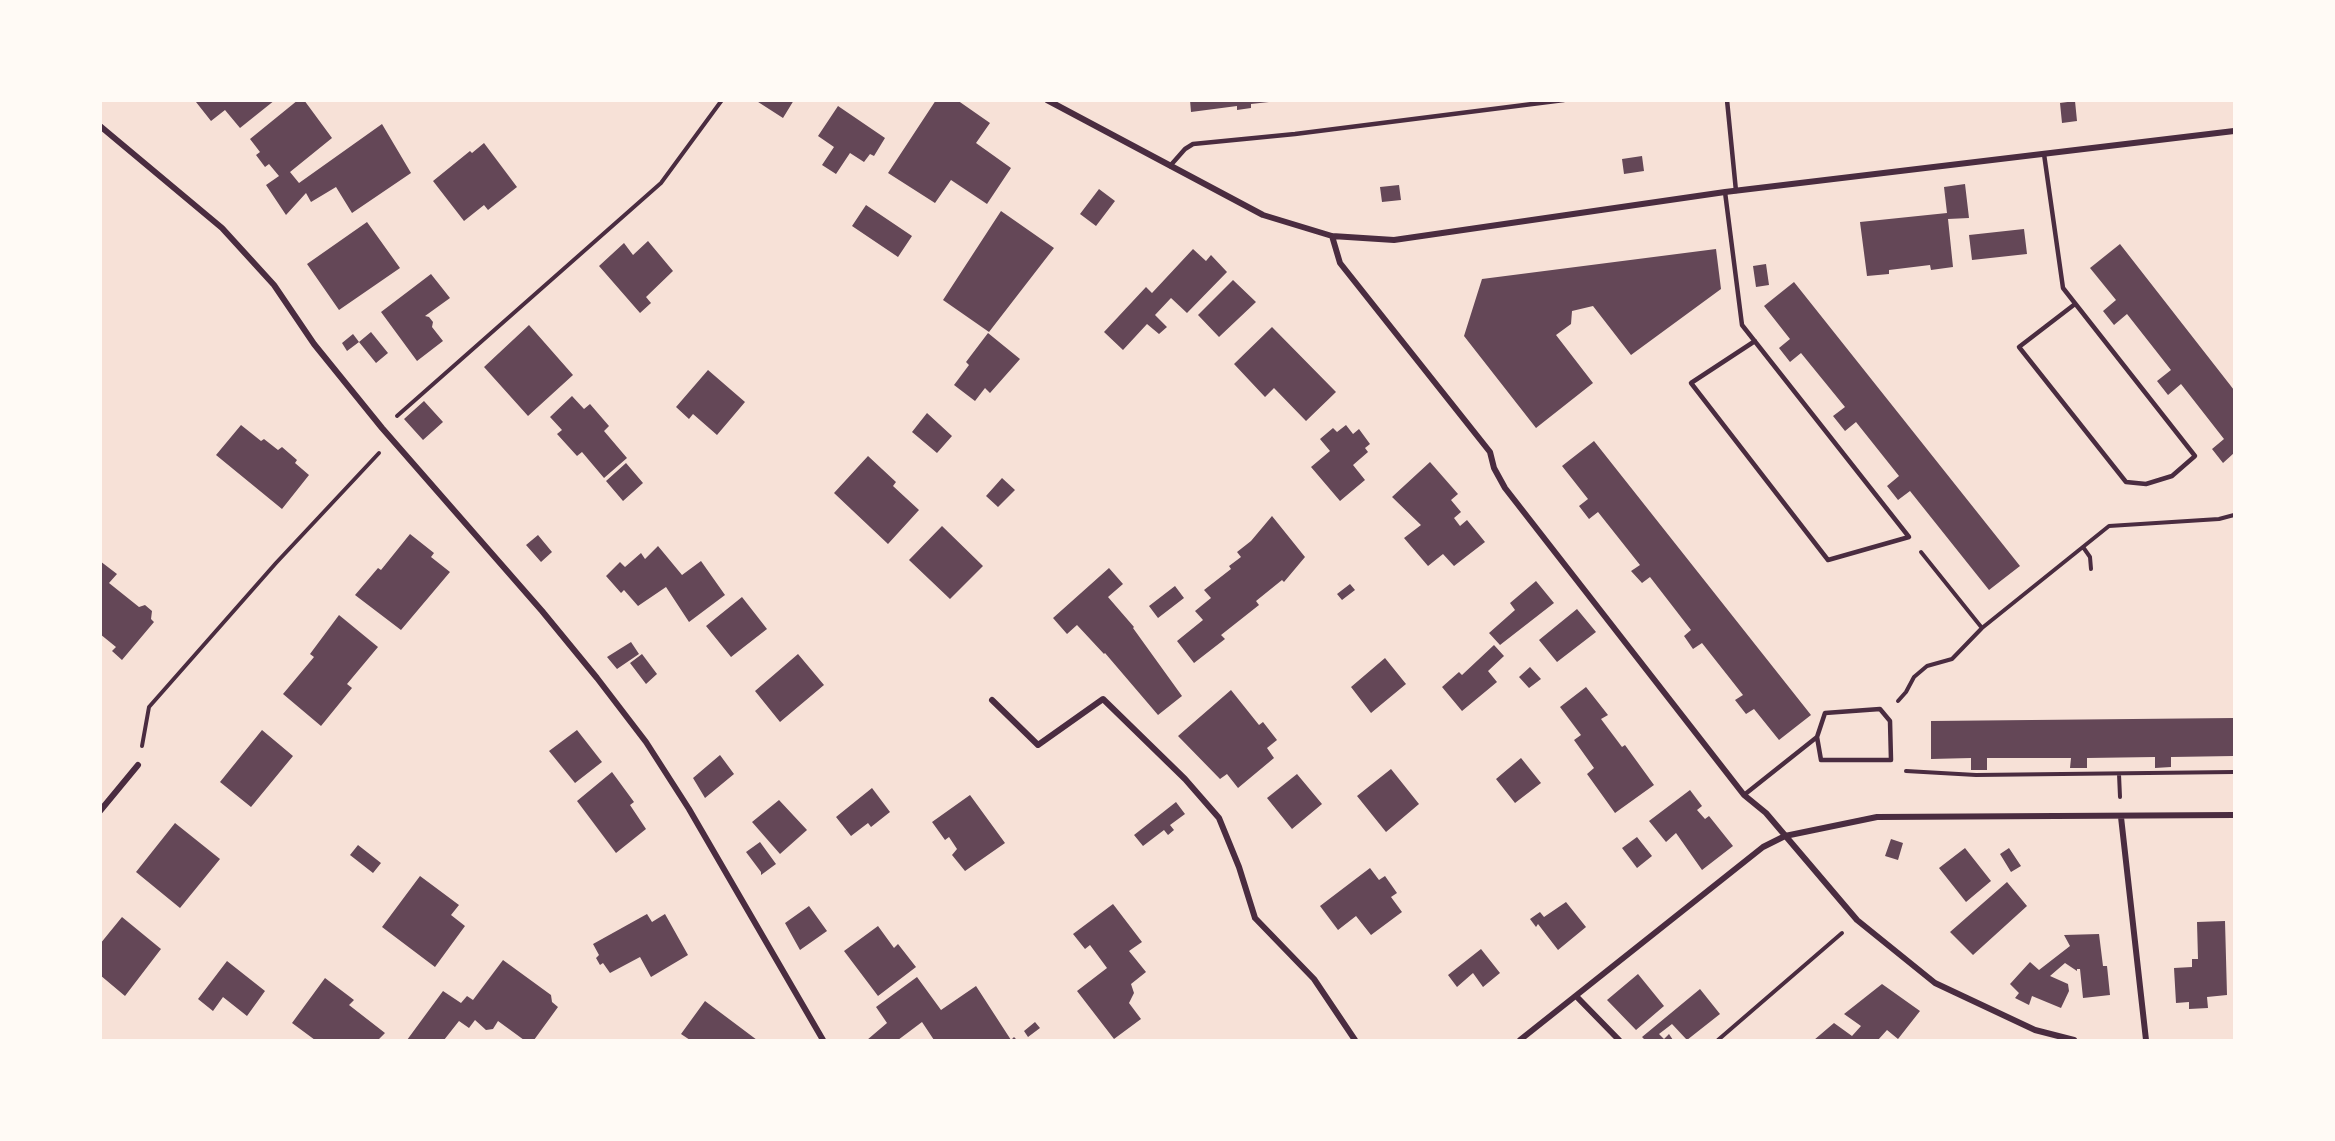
<!DOCTYPE html>
<style>
body{margin:0}
#map{position:relative;width:2335px;height:1141px;overflow:hidden;background:#f7e1d7;font-family:Signika,sans-serif}
canvas{display:block}
.frame{position:absolute;inset:0;border:102px solid #fffaf5;pointer-events:none}
</style>
<div id="map">
<canvas width="2335" height="1141"></canvas>
<div class="frame"></div>
</div>
<script>
const ctx = document.querySelector('canvas').getContext('2d');
ctx.lineJoin = 'round';
function paint(path, color) { ctx.fillStyle = color; ctx.fill(path, 'evenodd'); }
const poly = rows => new Path2D(rows.map(r => 'M' + r).join(''));
function stroke(path, color, width, dash) { ctx.strokeStyle = color; ctx.lineWidth = width; ctx.lineCap = dash ? 'butt' : 'round'; ctx.setLineDash(dash || []); ctx.stroke(path); }
const building = poly([
 [198,100,275,100,240,128,225,110,211,121,196,102],
 [298,100,304,100,332,138,290,172,299,183,382,124,411,173,352,213,336,187,311,202,306,193,286,215,266,185,279,176,269,164,265,167,256,155,260,152,250,139],
 [755,100,794,100,783,118],
 [936,100,957,100,990,123,976,143,1011,168,987,204,951,180,935,203,888,173],
 [1190,100,1268,100,1269,102,1251,104,1251,108,1237,110,1237,106,1191,112],
 [2075,101,2077,121,2062,123,2060,103],
 [838,106,885,138,874,156,870,154,864,162,850,153,836,174,822,165,834,147,818,136],
 [484,143,517,187,488,210,484,205,464,221,433,181,470,151,472,153],
 [1642,156,1644,171,1624,174,1622,159],
 [1965,184,1969,218,1948,219,1953,267,1931,270,1930,265,1889,270,1889,274,1867,276,1860,222,1947,213,1944,187],
 [1399,185,1401,200,1382,202,1380,187],
 [1099,189,1115,201,1096,226,1080,214],
 [866,205,912,236,898,257,852,226],
 [1001,211,1054,248,989,332,943,300],
 [367,222,400,268,339,310,307,264],
 [2024,229,2027,254,1972,260,1969,235],
 [648,241,673,271,646,297,651,303,640,313,599,266,624,243,633,255],
 [2120,244,2234,390,2234,453,2223,463,2212,449,2224,439,2181,384,2168,395,2157,381,2171,370,2127,314,2114,325,2103,311,2116,300,2090,268],
 [1193,249,1206,261,1211,255,1227,272,1187,313,1171,298,1155,315,1167,327,1159,334,1147,324,1123,350,1104,332,1146,287,1152,293],
 [1716,249,1721,289,1631,355,1593,306,1572,311,1571,324,1556,335,1593,383,1536,428,1464,336,1482,279],
 [1766,264,1769,285,1756,287,1753,266],
 [431,274,450,298,425,316,429,317,433,322,432,327,443,341,417,361,381,312],
 [1233,280,1256,302,1219,337,1198,315],
 [1794,282,2020,566,1989,590,1910,491,1898,500,1887,486,1899,476,1856,422,1845,431,1833,416,1845,407,1801,353,1790,362,1779,348,1790,339,1764,306],
 [529,325,573,375,528,416,484,367],
 [1272,327,1336,392,1306,421,1274,388,1265,397,1234,364],
 [371,332,388,353,376,363,359,342],
 [988,333,1020,359,990,393,985,388,975,401,954,385,969,365,966,362],
 [353,334,359,342,347,351,342,343],
 [708,370,745,402,717,435,693,414,689,419,676,407],
 [572,396,584,409,590,404,609,426,604,431,627,458,604,478,582,452,577,456,557,434,562,430,550,417],
 [424,401,443,422,423,440,404,419],
 [927,413,952,436,937,453,912,432],
 [241,425,261,441,264,439,278,450,282,447,297,460,295,463,309,475,282,509,216,455],
 [1346,425,1353,434,1359,429,1370,444,1365,448,1368,452,1353,465,1365,480,1340,501,1311,467,1330,451,1320,439,1333,428,1337,432],
 [1594,441,1811,715,1779,740,1754,709,1746,714,1735,700,1743,695,1702,643,1693,649,1684,636,1691,630,1650,577,1642,583,1631,571,1640,565,1598,512,1589,519,1579,506,1588,499,1562,466],
 [868,456,896,482,893,486,919,510,888,544,834,493],
 [1430,462,1458,494,1451,500,1461,512,1454,518,1460,526,1467,520,1485,542,1454,566,1443,554,1428,566,1404,538,1421,525,1392,497],
 [626,463,643,483,623,501,606,481],
 [1002,478,1015,490,998,507,986,496],
 [1272,516,1305,557,1284,582,1282,580,1256,601,1259,605,1221,635,1225,639,1194,663,1177,641,1203,620,1195,611,1211,598,1204,590,1231,569,1229,566,1241,557,1237,552,1251,541],
 [942,526,983,566,950,599,909,560],
 [410,534,434,553,431,557,450,572,401,630,355,595,378,568,381,570],
 [538,535,552,552,541,562,526,545],
 [658,546,682,575,701,561,725,595,689,622,666,587,638,606,624,590,621,593,606,576,620,562,625,567,641,553,645,559],
 [100,561,117,574,109,583,139,607,145,605,152,611,151,619,154,622,122,660,112,651,116,647,100,634],
 [1109,568,1123,584,1108,597,1134,627,1133,628,1182,696,1158,715,1105,653,1104,654,1077,625,1067,634,1053,618],
 [1536,581,1554,603,1500,645,1489,633,1515,610,1510,603],
 [1350,584,1355,590,1342,600,1337,594],
 [1175,586,1184,598,1158,618,1149,606],
 [742,597,767,629,731,657,706,626],
 [1577,609,1596,632,1557,662,1539,640],
 [339,615,378,647,347,684,352,688,321,726,283,694,314,657,310,654],
 [631,642,639,654,617,669,607,657],
 [1494,645,1504,656,1488,671,1497,682,1462,711,1442,687,1459,672,1462,675],
 [642,654,657,674,646,684,630,663],
 [798,654,824,685,780,722,755,691],
 [1385,658,1406,684,1371,713,1351,687],
 [1530,667,1541,679,1529,688,1519,677],
 [1586,687,1608,715,1601,719,1622,747,1625,745,1654,785,1615,813,1587,774,1594,768,1574,740,1581,735,1560,707],
 [1231,690,1259,725,1263,722,1277,740,1267,748,1274,758,1238,788,1227,774,1220,779,1178,736],
 [2234,718,2234,756,2171,757,2171,767,2155,768,2155,757,2087,758,2087,768,2070,768,2071,758,1987,758,1987,770,1971,770,1971,758,1931,759,1931,721],
 [262,730,293,756,251,807,220,782],
 [577,730,602,762,575,783,549,751],
 [720,755,734,774,705,798,693,778],
 [1521,758,1541,783,1515,803,1496,779],
 [1391,769,1419,804,1386,832,1357,796],
 [612,772,634,802,630,805,646,829,616,853,577,801],
 [1297,774,1322,804,1292,829,1267,798],
 [872,788,890,812,871,827,868,823,851,836,836,817],
 [1690,790,1702,806,1697,810,1705,819,1709,816,1733,846,1702,870,1676,833,1666,842,1649,821],
 [970,795,1005,843,965,871,952,855,957,849,949,837,945,840,932,822],
 [779,800,807,830,780,854,752,822],
 [1176,802,1185,814,1170,825,1174,830,1168,835,1164,830,1143,846,1134,835],
 [175,823,220,859,180,908,136,872],
 [1637,837,1652,856,1637,868,1622,848],
 [1891,839,1903,843,1898,860,1885,856],
 [760,842,776,864,761,875,761,872,746,852],
 [358,845,381,863,373,873,350,855],
 [1965,848,1991,881,1966,902,1939,868],
 [2009,848,2021,866,2011,872,2000,854],
 [1370,868,1379,880,1385,876,1397,893,1391,897,1402,912,1371,935,1356,916,1338,930,1320,906],
 [420,876,459,905,451,915,465,926,435,967,382,927],
 [2007,882,2027,906,1973,955,1950,932],
 [1566,902,1586,927,1558,950,1538,924,1536,927,1530,919,1540,912,1544,917],
 [1113,904,1142,942,1129,951,1146,972,1131,984,1134,993,1129,1003,1141,1019,1114,1039,1077,991,1107,968,1090,945,1085,949,1073,934],
 [809,906,827,931,800,950,785,923],
 [647,914,652,922,665,914,688,955,651,977,640,957,610,973,603,963,600,965,596,958,599,955,593,944],
 [122,917,161,949,125,996,100,975,100,944],
 [2225,921,2227,995,2207,997,2208,1008,2189,1009,2189,1002,2176,1003,2174,968,2192,967,2192,959,2198,959,2197,922],
 [878,926,894,948,898,944,916,967,878,996,844,951],
 [2099,934,2103,966,2107,966,2110,995,2083,998,2080,969,2077,969,2077,971,2065,963,2050,976,2068,984,2069,991,2061,1008,2032,996,2029,1005,2015,998,2019,993,2010,984,2030,962,2039,970,2070,946,2064,935],
 [1481,949,1500,973,1483,987,1473,973,1457,987,1448,975],
 [503,960,551,995,552,1002,558,1007,534,1040,524,1040,498,1021,493,1029,486,1030,475,1020,469,1028,459,1021,444,1040,407,1040,443,991,461,1003,467,996,473,1000],
 [227,961,265,991,247,1016,223,997,213,1011,198,999],
 [1638,974,1664,1006,1636,1030,1607,1000],
 [917,977,941,1010,976,986,1011,1040,1014,1037,1017,1040,934,1040,922,1022,898,1040,867,1040,887,1023,876,1007],
 [325,978,354,1000,349,1005,385,1033,378,1040,315,1040,292,1023],
 [1882,984,1920,1011,1898,1039,1887,1030,1878,1040,1814,1040,1834,1023,1852,1036,1861,1026,1844,1014],
 [1700,989,1720,1014,1687,1040,1672,1024,1659,1034,1664,1039,1669,1034,1673,1040,1645,1040,1642,1037],
 [705,1001,757,1040,690,1040,681,1034],
 [1035,1022,1040,1028,1028,1037,1024,1031]
]);
const path = poly([
 [397,416,661,183,722,100],
 [2083,547,2090,557,2091,569],
 [1921,552,1982,628],
 [1898,701,1906,692,1914,677,1927,666,1952,659,1982,628,2109,526,2219,519,2234,515],
 [142,746,149,707,276,563,379,453],
 [1906,771,1976,775,2234,772],
 [2119,774,2120,797],
 [1718,1040,1842,933]
]);
const service = poly([
 [1727,100,1736,191],
 [2044,154,2063,288,2195,456,2172,476,2146,484,2126,482,2019,347,2075,304],
 [1170,166,1185,149,1193,144,1295,134,1564,100],
 [1725,192,1742,325,1909,537,1828,560,1691,383,1755,341],
 [1744,795,1817,737,1825,713,1880,709,1890,721,1891,760,1821,760,1817,737]
]);
const minor = poly([
 [1047,100,1263,215,1332,236,1394,240,1725,192,2234,131],
 [100,126,222,228,274,285,314,344,382,428,542,611,597,678,646,742,689,809,823,1040],
 [1332,236,1340,263,1490,452,1494,468,1505,488,1744,795,1766,813,1857,920,1935,983,2035,1030,2074,1040],
 [992,700,1038,745,1103,699,1185,779,1219,818,1239,867,1255,918,1314,979,1355,1040],
 [100,811,138,765],
 [2121,817,2146,1040],
 [1576,996,1619,1040],
 [1520,1040,1763,847,1785,836,1877,817,2234,815]
]);
paint(building, '#644757');
stroke(path, '#4a2c40', 4);
stroke(service, '#4a2c40', 4.5);
stroke(minor, '#4a2c40', 6);
</script>
